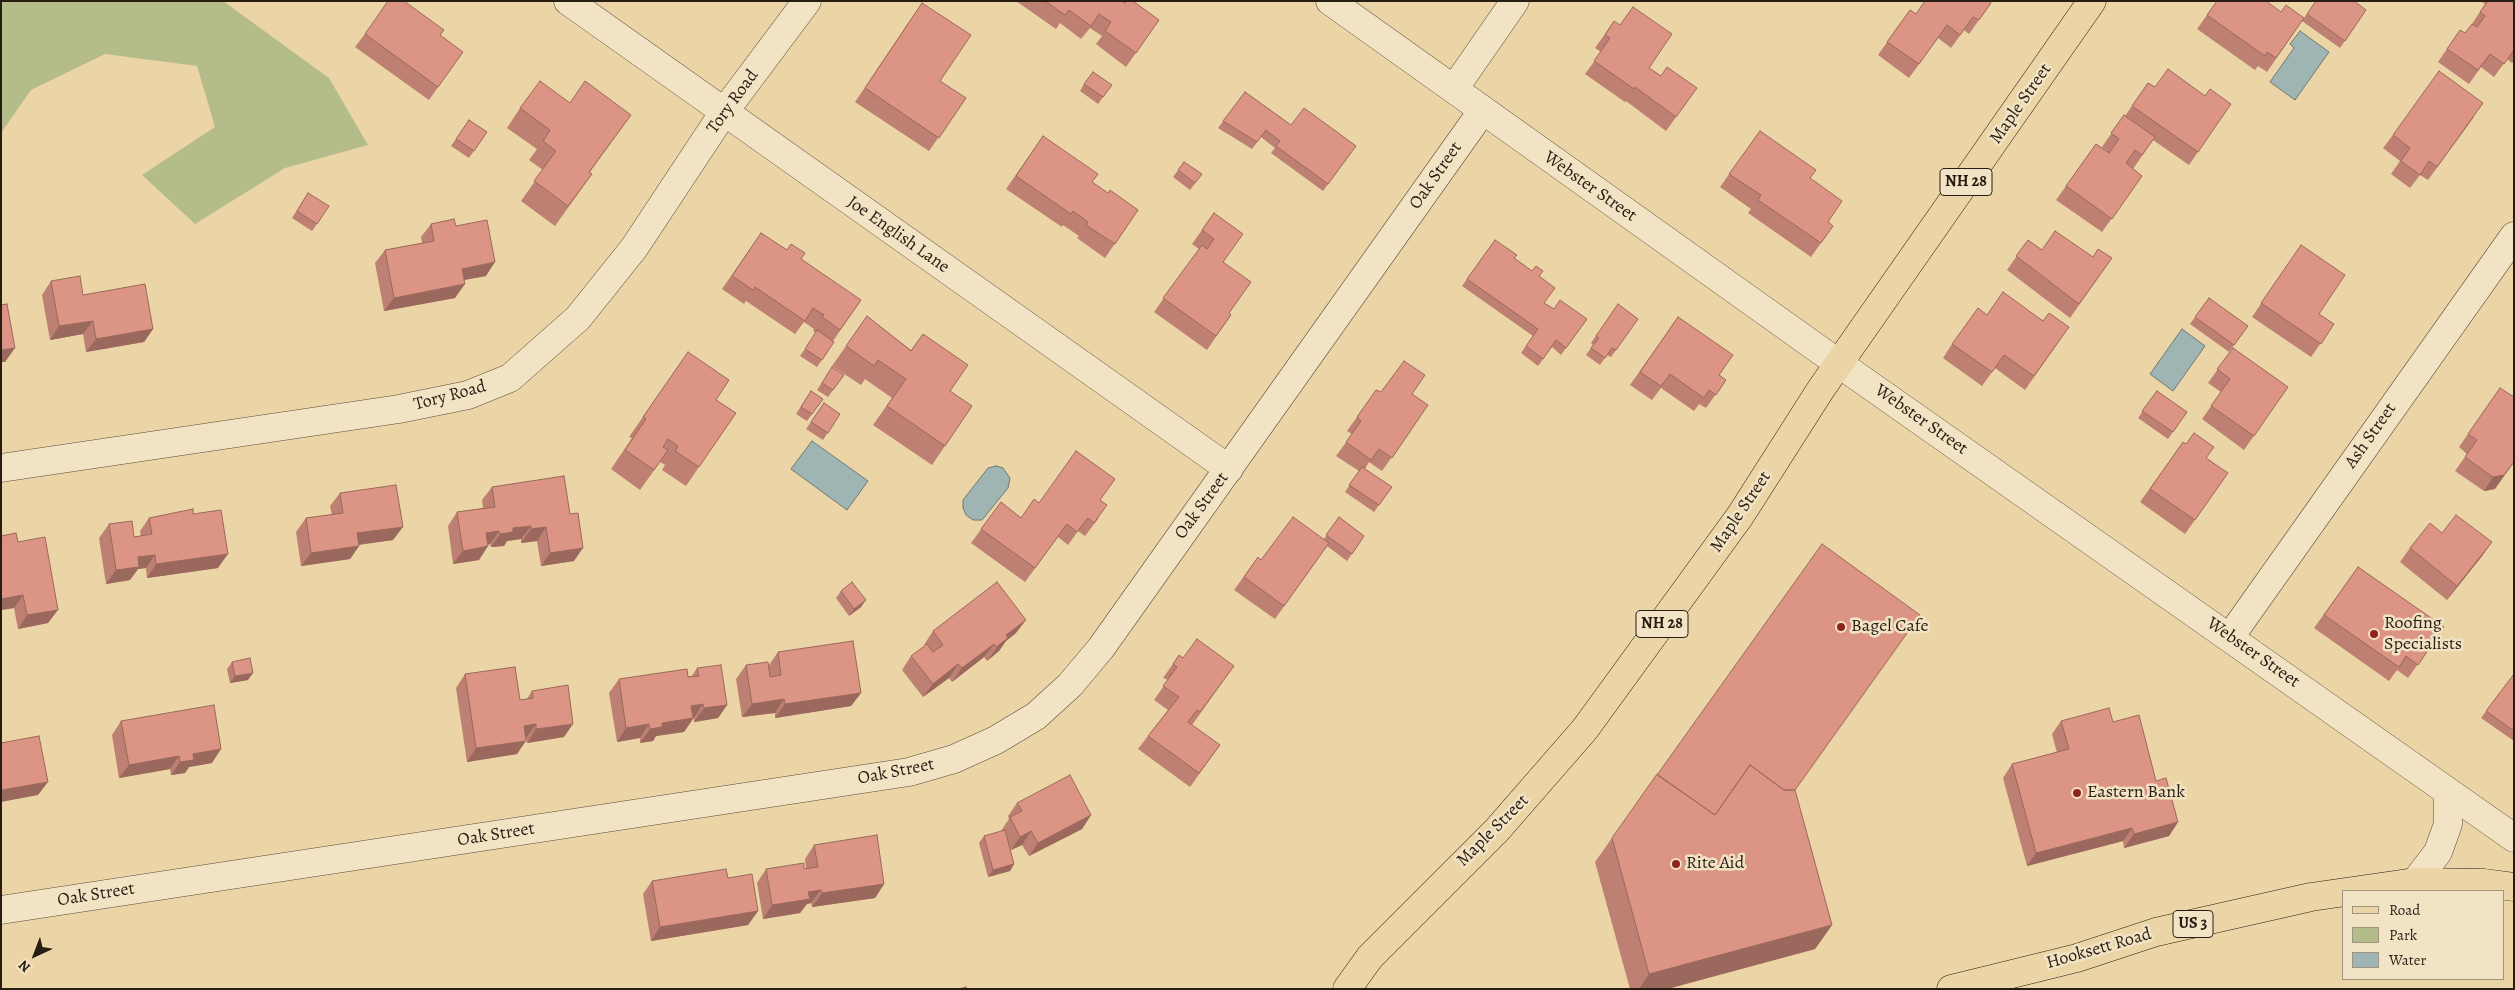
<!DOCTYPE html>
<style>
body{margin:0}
#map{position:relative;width:2515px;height:990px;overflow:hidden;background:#ebd4a6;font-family:Alegreya,serif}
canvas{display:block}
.frame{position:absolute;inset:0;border:2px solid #281d13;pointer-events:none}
.legend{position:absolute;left:2342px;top:890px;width:162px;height:90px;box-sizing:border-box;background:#f2e3c5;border:1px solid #a1947e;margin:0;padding:6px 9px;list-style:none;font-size:15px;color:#281d13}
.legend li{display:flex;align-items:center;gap:10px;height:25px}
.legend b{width:25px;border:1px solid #a1947e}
.north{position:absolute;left:10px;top:930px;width:50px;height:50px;-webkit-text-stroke:4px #f2e3c5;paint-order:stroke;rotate:223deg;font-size:14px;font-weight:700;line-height:20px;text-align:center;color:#281d13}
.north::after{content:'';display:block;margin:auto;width:18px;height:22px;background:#281d13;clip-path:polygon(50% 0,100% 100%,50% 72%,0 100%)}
</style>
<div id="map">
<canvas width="2515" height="990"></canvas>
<div class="frame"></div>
<ul class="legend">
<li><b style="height:6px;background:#ebd4a6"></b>Road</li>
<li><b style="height:14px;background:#b4bd89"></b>Park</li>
<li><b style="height:14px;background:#9eb5b3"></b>Water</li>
</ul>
<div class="north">N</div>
</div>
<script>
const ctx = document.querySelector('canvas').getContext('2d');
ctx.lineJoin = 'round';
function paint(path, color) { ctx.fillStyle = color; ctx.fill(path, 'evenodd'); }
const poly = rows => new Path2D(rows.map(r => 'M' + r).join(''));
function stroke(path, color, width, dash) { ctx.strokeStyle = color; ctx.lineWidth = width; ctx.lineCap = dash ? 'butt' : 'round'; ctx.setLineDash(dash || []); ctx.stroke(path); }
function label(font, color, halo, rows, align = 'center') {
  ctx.font = font + ' Alegreya,serif'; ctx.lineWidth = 5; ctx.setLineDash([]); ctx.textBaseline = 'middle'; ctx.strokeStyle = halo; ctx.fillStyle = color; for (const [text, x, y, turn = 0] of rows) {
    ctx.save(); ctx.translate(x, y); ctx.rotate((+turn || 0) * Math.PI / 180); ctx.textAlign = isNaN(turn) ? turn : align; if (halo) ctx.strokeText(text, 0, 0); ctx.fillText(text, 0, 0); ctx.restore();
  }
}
const green = poly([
 [1,1,223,1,329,78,368,145,285,168,195,224,142,175,215,127,197,66,105,54,31,90,1,133]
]);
const water = poly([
 [2300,31,2329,52,2295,100,2270,82,2294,48,2290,44,2300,31],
 [2182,329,2205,346,2173,391,2150,374,2182,329],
 [812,441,868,481,847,510,791,469,812,441],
 [996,466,1003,468,1010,478,1008,488,982,520,973,520,966,515,963,508,963,500,988,468,996,466]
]);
const minor = poly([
 [568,1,1229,469],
 [1330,1,1814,346,2514,838],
 [1454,89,1515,1],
 [1,468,399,409,468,395,510,378,578,318,634,248,724,112,807,1],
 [2230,637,2514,236],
 [2415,882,2438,852,2448,824,2448,792],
 [1,910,909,772,954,759,996,740,1036,716,1070,685,1101,648,1483,110]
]);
const major = poly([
 [1347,989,1370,957,1497,830,1585,729,1740,516,1821,389,2092,1],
 [1951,989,2077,958,2156,932,2311,897,2415,882,2484,883,2514,887]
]);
const wall = poly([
 [1016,1,1122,1,1159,20,1126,67,1096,44,1102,36,1090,28,1081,39,1060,23,1056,29],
 [2217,1,2281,12,2304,18,2316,1,2366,10,2340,48,2302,21,2267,72,2258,66,2255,70,2197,29],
 [2481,1,2514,1,2514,61,2512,63,2507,59,2494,77,2481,67,2469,84,2438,62,2460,30,2465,33,2472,24,2485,4],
 [1991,3,1969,34,1964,30,1951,48,1938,38,1909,78,1878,55,1910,10,1916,14],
 [913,16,940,81,966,98,929,151,855,102],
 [1614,21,1649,68,1661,76,1697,88,1666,131,1626,101,1625,102,1585,74,1601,52,1595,48],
 [365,34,463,52,429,100,355,47],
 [2148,83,2155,87,2205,96,2231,104,2189,165,2153,140,2133,169,2142,176,2102,232,2056,200,2096,144,2109,152,2102,147,2124,115,2125,116],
 [1084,84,1112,85,1098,104,1080,91],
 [1245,92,1291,125,1356,146,1323,191,1271,153,1275,148,1261,137,1252,149,1218,128],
 [570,103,631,115,590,172,592,174,555,226,521,201,543,170,529,160,537,149,507,128,520,108],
 [2474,117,2428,180,2420,175,2410,188,2391,174,2400,161,2383,148,2393,135],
 [469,120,487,132,469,158,451,146],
 [1760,131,1828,222,1833,226,1811,257,1748,213,1751,209,1720,187],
 [1043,136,1092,182,1108,193,1138,210,1105,258,1077,238,1079,236,1063,225,1062,227,1006,189],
 [1184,162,1202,174,1190,190,1173,177],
 [308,193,329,206,312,231,292,218],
 [1214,213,1224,262,1229,313,1231,315,1207,350,1154,312,1199,249,1192,244],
 [431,224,456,226,486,276,464,280,455,298,384,311,375,263,385,250,422,243,421,237],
 [761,233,861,300,833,341,834,342,817,367,800,356,816,333,813,331,814,329,804,322,795,334,746,301,744,304,722,289],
 [1495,240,1514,258,1540,277,1544,303,1554,309,1587,319,1561,355,1552,347,1538,366,1521,353,1533,336,1462,286],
 [2028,240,2042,250,2093,257,2112,258,2070,318,2007,270],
 [2301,245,2319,314,2334,324,2311,357,2252,317],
 [51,281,83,295,153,329,144,342,86,352,83,334,50,340,42,295],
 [2209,298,2248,326,2229,352,2190,324],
 [1618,304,1638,319,1611,357,1607,355,1600,365,1586,355,1593,345,1591,343],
 [1987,315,2043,321,2069,327,2025,390,1995,368,1982,386,1943,358,1952,344],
 [867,316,911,350,923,334,950,391,972,406,932,465,873,425,892,398,865,379,861,385,832,366],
 [1678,317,1719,375,1726,380,1706,408,1699,404,1694,411,1661,388,1652,400,1630,385],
 [2233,348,2288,387,2244,450,2202,419,2221,392,2208,383],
 [688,352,716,400,736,413,686,486,662,470,665,465,660,462,640,490,611,469,632,438,629,437],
 [832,367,844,375,828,397,817,390],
 [2500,388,2495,489,2484,491,2455,471,2467,454,2459,447],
 [811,391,823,399,807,421,796,414],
 [2157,391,2187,412,2168,439,2138,418],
 [1381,392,1412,394,1428,405,1382,471,1369,462,1365,469,1392,487,1374,512,1345,492,1359,471,1336,456,1352,434,1347,431,1357,417],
 [824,403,840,414,823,440,806,429],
 [2183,442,2228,473,2185,534,2140,502],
 [564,476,574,561,541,566,537,541,521,543,521,539,507,541,504,546,491,547,490,544,488,545,479,560,453,564,448,526,457,512,483,508,482,500,492,487],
 [340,493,393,540,359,545,359,546,350,559,301,566,296,532,306,518,332,515,330,506],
 [1100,500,1098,519,1085,536,1078,531,1068,545,1058,537,1025,582,971,543,1001,502,1021,518],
 [193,514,218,568,147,578,146,568,138,569,130,580,106,584,99,538,109,524,134,537,141,536,140,531,149,518],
 [1339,517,1364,536,1347,561,1327,546,1275,619,1234,590,1258,557,1261,560,1324,539],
 [2442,533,2492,542,2482,556,2447,600,2400,562,2410,548],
 [1,536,18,542,48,623,18,629,14,608,1,610],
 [2358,567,2444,627,2408,678,2397,670,2389,681,2314,628],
 [841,591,861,607,849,616,836,598],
 [933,631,1016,633,1006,641,999,651,987,661,984,657,952,682,949,678,923,697,902,670,911,656,925,646,924,645],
 [778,652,861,693,851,706,775,718,775,713,742,717,736,679,746,665,769,665],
 [1179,655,1183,658,1234,666,1192,725,1220,745,1190,787,1138,749,1168,710,1154,700,1168,680,1163,678],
 [232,662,248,680,230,683,227,669],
 [697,668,727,705,718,718,694,722,694,718,684,732,656,736,653,741,640,743,640,738,617,742,609,693,619,679,692,676],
 [465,674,520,700,527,699,532,691,564,737,527,743,526,738,517,754,467,762,456,688],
 [2514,674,2514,741,2481,718],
 [121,721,212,763,189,767,185,773,171,775,170,769,119,778,112,735],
 [2061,721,2113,722,2156,781,2178,822,2169,836,2124,848,2123,841,2027,866,2003,778,2012,764,2057,753,2052,734],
 [1795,791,1832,925,1815,949,1667,989,1630,989,1595,862,1612,838],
 [1017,803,1091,815,1082,829,1029,856,1022,845,1011,850,1010,848,1014,864,1010,871,988,877,979,843,984,836,1001,832,1001,831,1009,819,1008,816],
 [814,845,884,884,875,898,812,907,811,903,807,904,800,913,763,919,757,883,766,869,806,869,805,859],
 [728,878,758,911,748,925,651,941,643,894,652,881]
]);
const shadedWall = poly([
 [495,262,486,276,452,282,462,269],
 [465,284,455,298,384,311,394,298],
 [93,321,83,334,50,340,59,326],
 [153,329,144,342,86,352,96,339],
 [15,348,5,362,1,362,1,350],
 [2514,462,2495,489,2484,491,2493,477],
 [531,526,521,539,507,541,504,546,491,547,500,534,513,528],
 [403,527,393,540,348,546,357,533],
 [546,527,537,541,521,543,531,529],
 [499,531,490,544,476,546,486,533],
 [2492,542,2482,556,2447,600,2457,586],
 [359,546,350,559,301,566,311,553],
 [488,546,479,560,453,564,463,551],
 [583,548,574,561,541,566,550,553],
 [228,554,218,568,147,578,156,564],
 [155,555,146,568,138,569,130,580,106,584,116,570,138,557],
 [23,595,14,608,1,610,1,599],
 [866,600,861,607,849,616,854,609],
 [58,610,48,623,18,629,27,615],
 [1026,620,1016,633,1006,641,999,651,987,661,1006,635],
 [994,644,984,657,952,682,962,668],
 [958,664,949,678,923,697,933,684],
 [253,673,248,680,230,683,235,676],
 [861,693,851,706,775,718,785,704],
 [784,699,775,713,742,717,752,704],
 [703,704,694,718,682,719,691,706],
 [727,705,718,718,694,722,704,708],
 [693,718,684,732,656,736,653,741,640,743,650,729,662,723],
 [536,724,526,738,524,726],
 [573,724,564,737,527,743,536,729],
 [649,724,640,738,617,742,626,728],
 [526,741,517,754,467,762,476,748],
 [221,749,212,763,189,767,185,773,171,775,180,762,193,754],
 [179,756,170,769,119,778,129,765],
 [48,782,38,795,1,802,1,790],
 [1091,815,1082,829,1029,856,1038,843],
 [2178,822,2169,836,2124,848,2134,834],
 [2132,828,2123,841,2027,866,2036,853],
 [1031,831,1022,845,1011,850,1020,837],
 [1014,864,1010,871,988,877,993,870],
 [884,884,875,898,812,907,822,893],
 [821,890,811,903,807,904,800,913,763,919,772,905,808,892],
 [758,911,748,925,651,941,660,927],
 [1832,925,1815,949,1667,989,1639,989,1649,974]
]);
const building = poly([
 [388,1,404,1,444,30,440,35,463,52,438,87,365,34,388,1],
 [1045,1,1122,1,1125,3,1127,1,1133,1,1159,20,1136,53,1105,31,1111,22,1099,14,1091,26,1069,10,1065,15,1045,1],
 [1925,1,1989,1,1991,3,1979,20,1973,17,1960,35,1947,25,1919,64,1887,42,1910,10,1916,14,1925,1],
 [2217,1,2266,1,2281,12,2286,5,2304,18,2276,58,2267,52,2265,56,2207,15,2217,1],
 [2316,1,2354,1,2366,10,2345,41,2307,14,2316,1],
 [2488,1,2514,1,2514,50,2504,64,2490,54,2478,70,2447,49,2460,30,2465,33,2472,24,2477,27,2485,16,2480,12,2488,1],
 [922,3,971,35,940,81,966,98,939,138,865,88,922,3],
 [1633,7,1672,34,1649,68,1661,76,1667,67,1697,88,1676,117,1635,87,1634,89,1594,61,1610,38,1605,35,1614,21,1620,25,1633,7],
 [2168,69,2205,96,2210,89,2231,104,2198,152,2132,106,2148,83,2155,87,2168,69],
 [2439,71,2483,103,2437,167,2429,161,2420,175,2401,161,2410,148,2393,135,2439,71],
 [1093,72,1112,85,1103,97,1084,84,1093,72],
 [540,81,570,103,585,81,631,115,589,172,592,174,568,206,534,181,556,151,543,141,550,130,520,108,540,81],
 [1245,92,1291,125,1304,108,1356,146,1328,184,1276,146,1280,141,1266,130,1257,142,1223,121,1245,92],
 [2124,115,2155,137,2142,155,2135,150,2126,163,2142,176,2112,219,2066,186,2096,144,2109,153,2119,139,2111,133,2124,115],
 [469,120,487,132,474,151,456,139,469,120],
 [1760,131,1816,170,1810,178,1842,201,1828,222,1833,226,1821,243,1758,200,1761,195,1729,174,1760,131],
 [1043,136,1098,174,1092,182,1108,193,1110,190,1138,210,1115,244,1086,225,1088,222,1073,211,1071,214,1016,176,1043,136],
 [1184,162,1202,174,1195,183,1178,170,1184,162],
 [308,193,329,206,317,224,297,211,308,193],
 [1214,213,1243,234,1223,262,1251,282,1229,313,1231,315,1216,336,1163,298,1202,245,1207,249,1214,239,1202,230,1214,213],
 [454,219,456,226,487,220,495,262,462,269,465,284,394,298,385,250,434,241,431,224,454,219],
 [2055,231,2093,257,2098,249,2112,258,2079,304,2016,256,2028,240,2042,250,2055,231],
 [761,233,787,250,791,244,805,253,801,259,861,300,840,330,822,317,824,315,813,308,805,321,755,287,753,290,732,276,761,233],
 [1495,240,1517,255,1514,258,1532,271,1536,266,1543,271,1539,276,1555,288,1544,303,1554,309,1560,300,1587,319,1566,348,1556,340,1543,359,1526,346,1538,329,1467,279,1495,240],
 [2301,245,2345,275,2319,314,2334,324,2321,344,2261,303,2301,245],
 [80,276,83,295,145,284,153,329,96,339,93,321,59,326,51,281,80,276],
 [2003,292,2043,321,2049,313,2069,327,2034,376,2004,355,1992,372,1952,344,1978,308,1987,315,2003,292],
 [2209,298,2248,326,2234,345,2195,317,2209,298],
 [7,304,15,348,1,350,1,305,7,304],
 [1618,304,1638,319,1616,350,1612,348,1605,358,1591,348,1599,338,1596,336,1618,304],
 [867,316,911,351,923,334,968,365,950,391,972,406,945,446,887,406,906,379,878,360,874,366,846,346,867,316],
 [1678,317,1733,355,1719,375,1726,380,1716,395,1709,390,1704,398,1670,374,1661,386,1640,372,1678,317],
 [817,330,834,342,822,360,805,349,817,330],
 [2233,348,2288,387,2254,436,2211,406,2230,379,2217,369,2233,348],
 [688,352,729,380,716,400,736,413,699,467,675,451,678,446,668,439,663,447,668,450,654,470,625,450,646,419,643,417,688,352],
 [1404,361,1425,375,1412,394,1428,405,1392,458,1379,449,1371,460,1346,442,1361,421,1357,417,1376,390,1381,392,1404,361],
 [832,367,844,375,833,390,822,383,832,367],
 [2500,388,2514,397,2514,462,2504,475,2493,477,2465,457,2477,440,2468,434,2500,388],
 [811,391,823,399,812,414,801,407,811,391],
 [2157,391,2187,412,2173,432,2142,411,2157,391],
 [824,403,840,414,828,433,811,422,824,403],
 [2194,433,2214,447,2206,458,2228,473,2195,520,2150,489,2183,442,2186,444,2194,433],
 [1076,451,1115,479,1100,500,1107,505,1094,523,1088,518,1077,532,1067,524,1035,568,981,529,1001,502,1021,518,1034,499,1039,503,1076,451],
 [1362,467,1392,487,1379,505,1349,485,1362,467],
 [564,476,570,514,578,513,583,548,550,553,546,527,531,529,531,526,513,528,513,532,500,534,499,531,486,533,488,546,463,551,457,512,495,507,492,487,564,476],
 [396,485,403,527,357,533,359,546,311,553,306,518,343,513,340,493,396,485],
 [193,509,193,514,221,510,228,554,156,564,155,555,138,557,139,567,116,570,109,524,132,521,134,537,152,534,149,518,193,509],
 [2456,515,2492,542,2457,586,2410,548,2430,523,2442,533,2456,515],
 [1293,517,1329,543,1284,606,1244,577,1258,557,1261,560,1293,517],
 [1339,517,1364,536,1352,554,1326,535,1339,517],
 [16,533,18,542,45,537,58,610,27,615,23,595,1,599,1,545,2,545,1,536,16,533],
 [1822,544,1920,615,1795,790,1784,790,1750,765,1715,815,1657,775,1822,544],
 [2358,567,2444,627,2418,665,2406,656,2399,667,2324,615,2358,567],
 [852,582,866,600,854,609,841,591,852,582],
 [997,582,1026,620,1006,635,1008,638,996,647,994,644,962,668,958,664,933,684,911,656,927,644,933,652,943,645,933,631,997,582],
 [1197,639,1234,666,1200,712,1197,710,1188,722,1220,745,1199,773,1148,736,1179,697,1163,686,1177,667,1173,664,1179,655,1183,658,1197,639],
 [853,641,861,693,785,704,784,699,752,704,746,665,768,662,770,677,781,675,778,652,853,641],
 [250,658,253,673,235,676,232,662,250,658],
 [721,665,727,705,704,708,703,704,691,706,693,718,662,723,662,727,650,729,649,724,626,728,619,679,687,669,688,677,699,676,697,668,721,665],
 [515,667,520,700,533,698,532,691,568,685,573,724,536,729,536,724,524,726,526,741,476,748,465,674,515,667],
 [2514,674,2514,731,2486,711,2514,674],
 [214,705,221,749,193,754,194,760,180,762,179,756,129,765,121,721,214,705],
 [2109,708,2113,722,2139,715,2156,781,2166,778,2178,822,2134,834,2132,828,2036,853,2012,764,2069,749,2061,721,2109,708],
 [39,736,48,782,1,790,1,743,39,736],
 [1750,765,1784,790,1795,790,1832,925,1649,974,1612,838,1657,774,1715,815,1750,765],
 [1070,775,1091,815,1038,843,1031,831,1020,837,1010,817,1022,811,1017,803,1070,775],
 [1005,830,1014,864,993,870,984,836,1005,830],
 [877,835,884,884,822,893,821,890,808,892,810,899,772,905,766,869,804,863,804,869,818,867,814,845,877,835],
 [726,869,728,878,752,874,758,911,660,927,652,881,726,869],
 [966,987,967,989,959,989,966,987]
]);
const markers = [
 [1841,627,5,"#8f2418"],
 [2374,634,5,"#8f2418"],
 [2077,793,5,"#8f2418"],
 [1676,864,5,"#8f2418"]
];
const shields = [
 [1966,182,52],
 [1662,624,52],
 [2193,924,40]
];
const shieldNames = [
 ["NH 28",1966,182],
 ["NH 28",1662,624],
 ["US 3",2193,924]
];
const streetNames = [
 ["Tory Road",733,102,-54],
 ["Maple Street",2021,104,-55],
 ["Oak Street",1436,176,-55],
 ["Webster Street",1590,187,35],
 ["Joe English Lane",898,235,35],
 ["Tory Road",450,396,-15],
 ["Webster Street",1921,420,35],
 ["Ash Street",2371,436,-55],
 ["Oak Street",1202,506,-54],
 ["Maple Street",1741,512,-56],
 ["Webster Street",2253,653,35],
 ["Oak Street",896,772,-11],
 ["Maple Street",1493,831,-45],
 ["Oak Street",496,835,-9],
 ["Oak Street",96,895,-9],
 ["Hooksett Road",2099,949,-16]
];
const poiNames = [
 ["Roofing",2384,624],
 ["Specialists",2384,645],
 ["Bagel Cafe",1851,627],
 ["Eastern Bank",2087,793],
 ["Rite Aid",1686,864]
];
paint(green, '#b4bd89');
paint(water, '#9eb5b3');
stroke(water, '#6f7873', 1);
stroke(minor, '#594b38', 29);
stroke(major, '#281d13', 29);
stroke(minor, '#f2e3c5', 28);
stroke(major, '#ebd4a6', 28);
paint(wall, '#bd8072');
paint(shadedWall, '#9a685c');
paint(building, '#dc9584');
stroke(building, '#9a685c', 1);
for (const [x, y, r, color] of markers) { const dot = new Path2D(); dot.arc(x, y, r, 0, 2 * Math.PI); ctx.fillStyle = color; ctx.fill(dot); stroke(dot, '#f2e3c5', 2); }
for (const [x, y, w] of shields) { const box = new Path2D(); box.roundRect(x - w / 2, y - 13.5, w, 27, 4); ctx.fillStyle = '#f2e3c5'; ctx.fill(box); stroke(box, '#281d13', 1); }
label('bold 16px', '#281d13', null, shieldNames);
label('18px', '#281d13', '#f2e3c5', streetNames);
label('18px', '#281d13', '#f2e3c5', poiNames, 'left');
</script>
